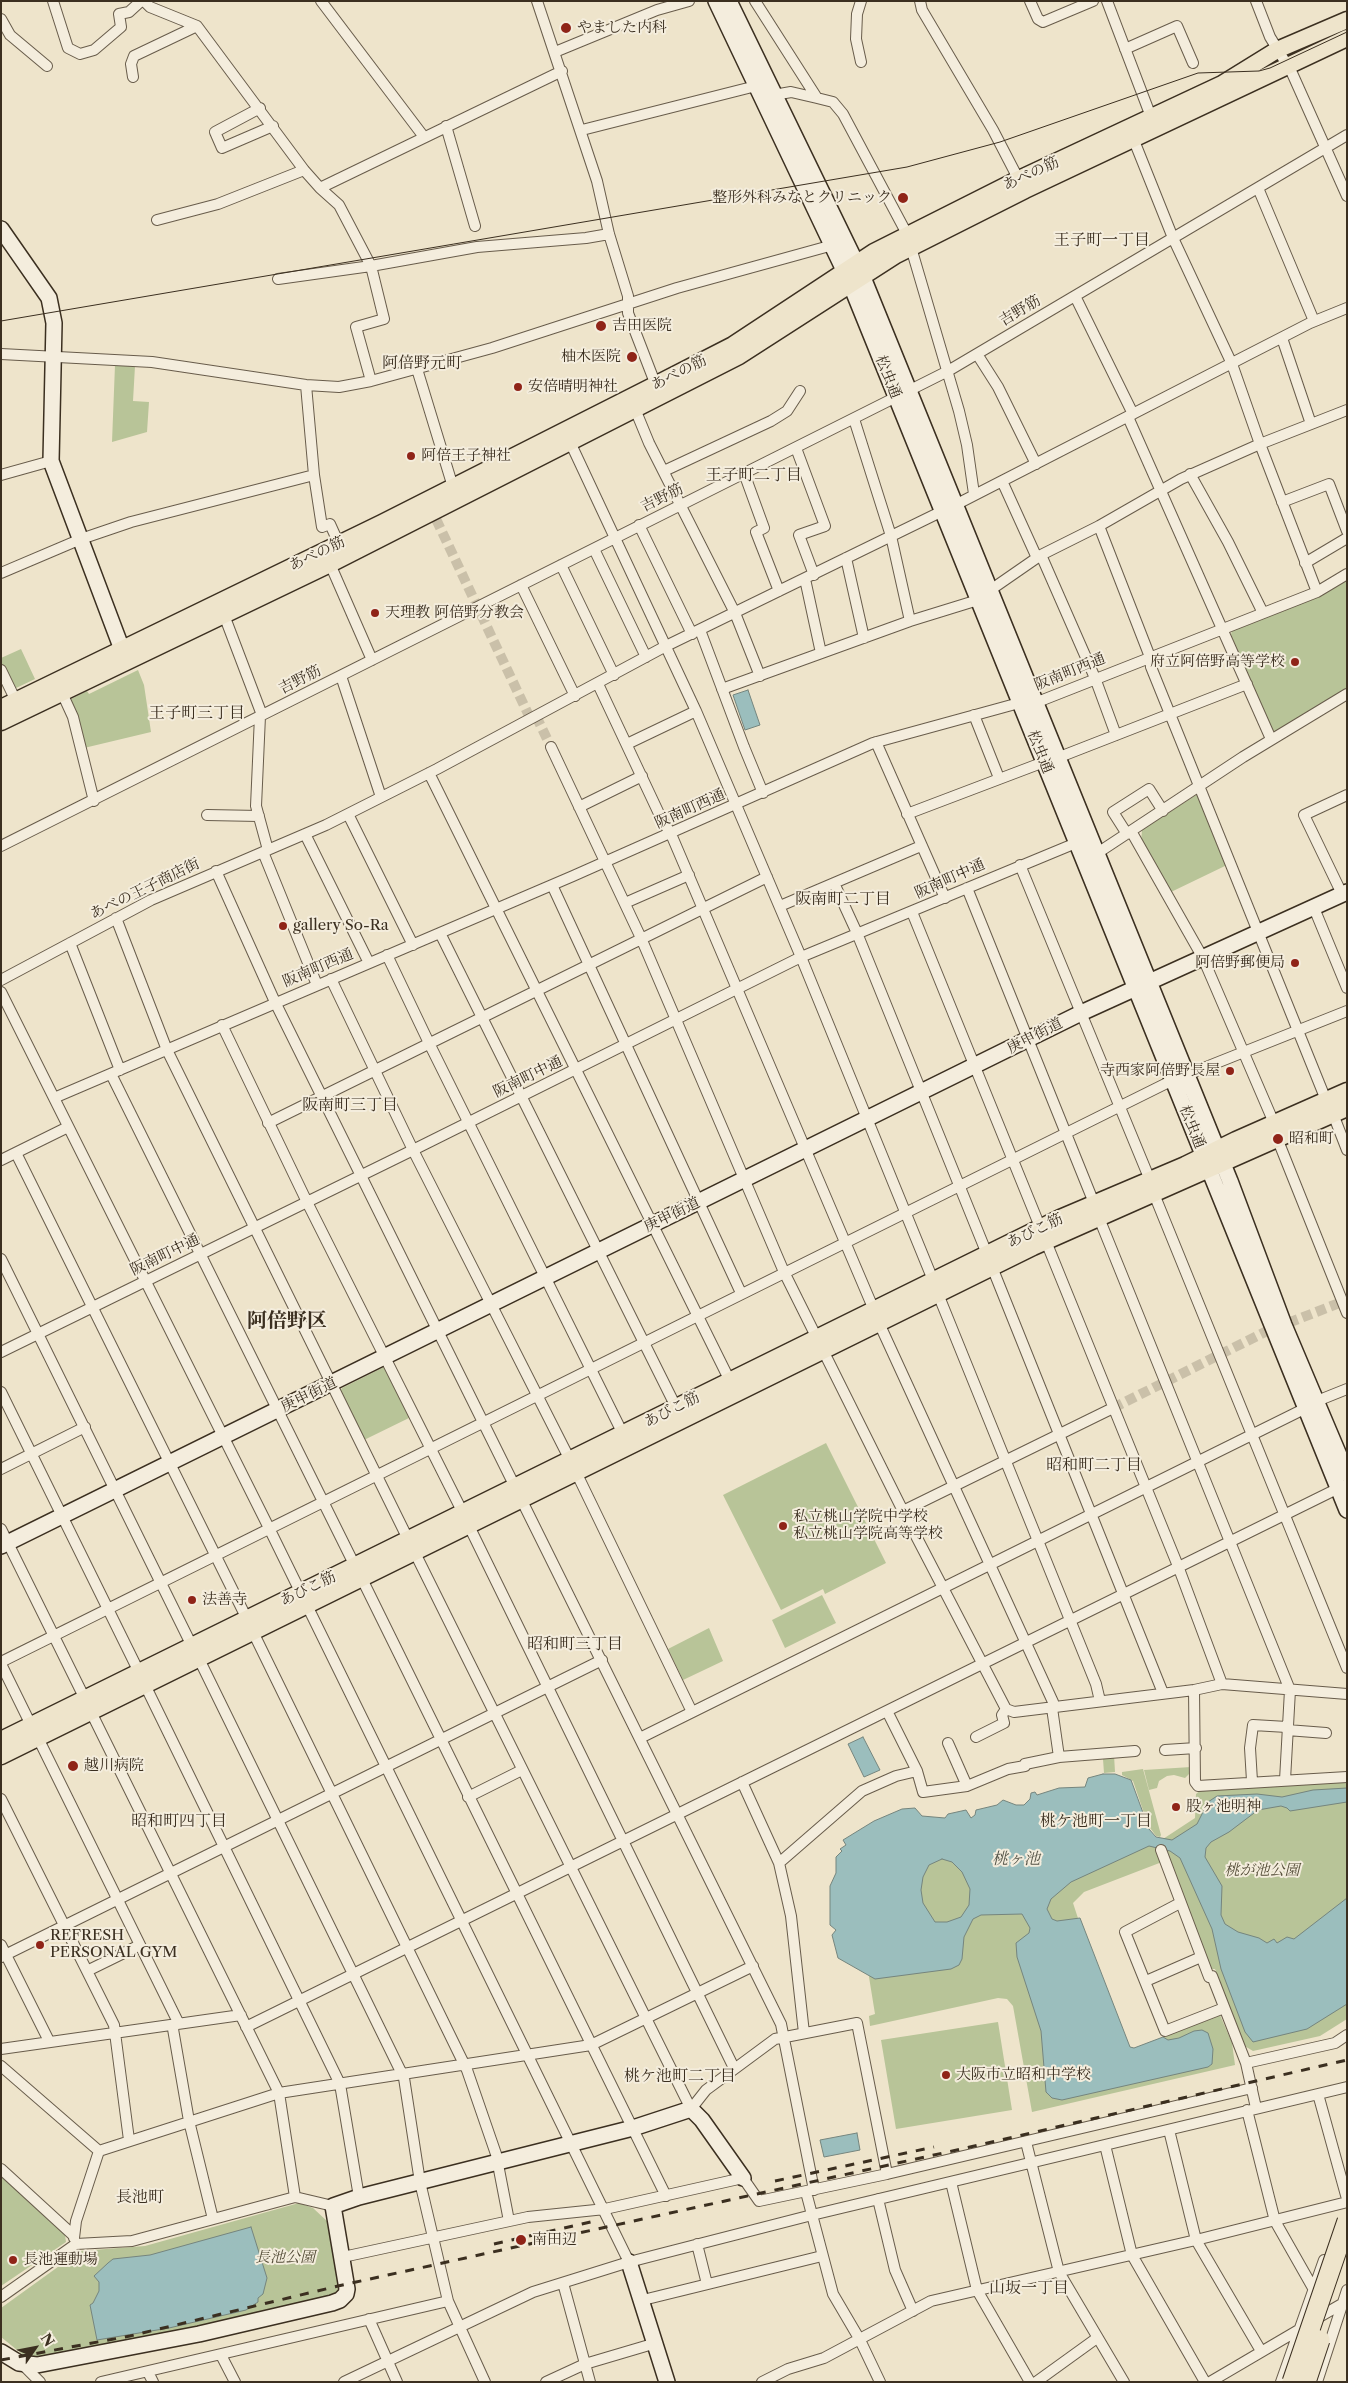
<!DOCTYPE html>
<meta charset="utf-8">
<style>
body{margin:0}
#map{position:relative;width:1348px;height:2383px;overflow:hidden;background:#eee4cb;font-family:"Libre Caslon Text",serif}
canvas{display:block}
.frame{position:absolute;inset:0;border:2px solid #3b2f20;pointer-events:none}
.north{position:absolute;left:10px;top:2323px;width:50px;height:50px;-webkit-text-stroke:4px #f4eddd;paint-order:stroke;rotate:57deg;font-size:14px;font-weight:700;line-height:20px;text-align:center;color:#3b2f20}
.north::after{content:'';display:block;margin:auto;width:18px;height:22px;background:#3b2f20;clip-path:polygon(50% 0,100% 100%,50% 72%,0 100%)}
</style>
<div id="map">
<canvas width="1348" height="2383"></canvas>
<div class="frame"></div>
<div class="north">N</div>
</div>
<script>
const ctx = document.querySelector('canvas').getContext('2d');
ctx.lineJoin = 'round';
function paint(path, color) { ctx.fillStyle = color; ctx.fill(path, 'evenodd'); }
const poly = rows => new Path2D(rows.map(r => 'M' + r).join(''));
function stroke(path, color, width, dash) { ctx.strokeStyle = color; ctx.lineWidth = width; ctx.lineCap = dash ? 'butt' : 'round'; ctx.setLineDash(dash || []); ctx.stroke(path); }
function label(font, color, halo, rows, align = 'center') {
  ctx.font = font + ' "Libre Caslon Text","Noto Serif JP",serif'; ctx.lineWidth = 4; ctx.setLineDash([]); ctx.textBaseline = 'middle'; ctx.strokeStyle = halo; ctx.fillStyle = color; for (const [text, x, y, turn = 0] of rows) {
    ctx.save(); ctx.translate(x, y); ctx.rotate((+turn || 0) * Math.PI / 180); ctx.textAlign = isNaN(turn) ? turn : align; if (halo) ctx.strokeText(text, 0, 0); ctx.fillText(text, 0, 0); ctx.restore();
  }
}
const green = poly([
 [115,365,135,366,133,401,149,402,147,432,112,442],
 [1347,580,1347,689,1278,732,1273,731,1231,635,1232,630,1317,597],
 [21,649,35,679,14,689,1,664,1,658],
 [138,670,144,685,151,732,84,748,71,699,87,691,89,694],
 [1196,795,1199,796,1227,865,1171,892,1141,842,1142,830],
 [384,1367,411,1417,364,1440,340,1392,342,1388],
 [826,1443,886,1563,825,1594,823,1589,781,1610,723,1495],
 [822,1595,836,1623,785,1648,772,1620],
 [709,1628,723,1661,683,1680,668,1649],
 [1114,1755,1115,1772,1104,1773,1103,1759],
 [1191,1767,1190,1773,1185,1778,1174,1775,1167,1776,1159,1781,1157,1788,1149,1790,1144,1770],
 [1143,1769,1161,1835,1160,1837,1156,1836,1148,1825,1133,1781,1122,1775,1122,1772],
 [1347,1781,1347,2019,1320,2036,1253,2051,1243,2045,1215,1969,1208,1969,1162,1862,1084,1892,1073,1903,1094,1967,1129,2047,1134,2049,1220,2015,1232,2043,1235,2065,1032,2112,1013,2006,1007,1999,998,1998,870,2026,869,2016,875,2014,869,1977,876,1949,928,1848,1163,1839,1195,1818,1196,1794,1201,1790],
 [998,2022,1012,2110,896,2129,881,2040],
 [1,2176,65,2235,66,2242,1,2286],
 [299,2203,313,2208,328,2222,338,2276,338,2291,334,2297,122,2344,35,2358,27,2358,1,2337,1,2308,80,2251,145,2246]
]);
const water = poly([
 [748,690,760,725,745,730,733,695,748,690],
 [863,1737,880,1770,864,1777,848,1744,863,1737],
 [1103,1774,1115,1774,1131,1780,1149,1829,1156,1837,1172,1840,1197,1824,1208,1802,1217,1796,1257,1794,1282,1797,1313,1790,1347,1788,1347,1802,1290,1811,1287,1808,1281,1806,1258,1810,1229,1832,1211,1842,1206,1848,1205,1857,1222,1886,1221,1915,1225,1924,1238,1932,1259,1938,1267,1943,1274,1939,1277,1943,1287,1937,1294,1939,1347,1898,1347,2004,1307,2029,1253,2042,1245,2032,1221,1969,1212,1929,1180,1858,1170,1851,1149,1846,1071,1882,1051,1899,1047,1909,1052,1919,1057,1921,1080,1918,1130,2047,1134,2048,1163,2037,1168,2040,1179,2038,1194,2031,1202,2030,1208,2033,1213,2049,1212,2064,1208,2067,1062,2100,1052,2098,1046,2092,1041,2031,1017,1957,1016,1943,1029,1933,1030,1928,1022,1914,981,1915,973,1919,964,1937,962,1959,959,1965,951,1969,875,1979,838,1958,832,1935,836,1930,830,1925,830,1886,836,1873,836,1857,842,1851,840,1849,846,1845,843,1840,874,1821,902,1809,915,1808,922,1816,945,1818,948,1814,966,1810,971,1818,975,1815,976,1810,997,1805,1003,1800,1016,1805,1024,1805,1030,1799,1031,1793,1035,1792,1037,1795,1059,1788,1085,1787,1088,1778,1103,1774],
 [942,1859,952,1862,962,1872,970,1889,969,1905,961,1917,947,1922,935,1922,923,1903,921,1890,923,1877,929,1865,942,1859],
 [857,2133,860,2150,824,2157,820,2140,857,2133],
 [251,2227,267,2278,263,2294,258,2298,258,2302,246,2310,169,2328,97,2340,90,2305,93,2303,99,2291,99,2282,94,2276,108,2263,113,2259,150,2255,251,2227]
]);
const streetTunnel = poly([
 [436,519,530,718],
 [536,716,551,747],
 [1113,1408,1265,1332,1347,1300]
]);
const street = poly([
 [53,1,68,48,80,54,94,50,121,27,119,14,129,12,141,1],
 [144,1,150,7,197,26,304,170,320,188,339,205,371,266,384,319,356,327,371,381],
 [321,1,424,137],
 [537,1,597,181,609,234,628,296,628,313,657,388],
 [755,1,817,98,833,102,843,114,907,234,959,411,967,445,974,494],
 [920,1,922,10,993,130,1021,184],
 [1030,1,1038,19,1043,22,1093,1],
 [1107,1,1153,122],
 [1256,1,1270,37,1292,73,1347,196],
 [1,19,10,35,47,66],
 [1125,49,1177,26,1193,63],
 [555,52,657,10,689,1],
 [861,62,856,39,857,14,861,1],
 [133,77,131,64,134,56,197,26],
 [774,95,791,92,817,98],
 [260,108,215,132,222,148,273,126],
 [446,126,475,226],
 [582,130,756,86],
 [1131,133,1173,238,1232,364,1260,444,1317,592],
 [320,188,562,71],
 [1258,188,1314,321],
 [157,220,218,204,304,170],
 [278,279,371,266,477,247,586,238,609,234],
 [1075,296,1133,414],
 [1282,338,1311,424],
 [1,354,152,362,306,385,339,387,371,381,492,348,677,288,833,245],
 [977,354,998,387,1036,464],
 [417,369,453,487],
 [306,385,314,475,322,527,330,524,339,544],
 [635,409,649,443,735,613,760,676],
 [1128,417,1271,739],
 [854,419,891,536,910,621],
 [570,442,696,711,801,957,933,1280],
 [796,448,825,526,799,535,814,575],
 [664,471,771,421,787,411,800,391],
 [744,473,764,528,756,532,779,591],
 [1190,474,1228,542,1263,613],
 [1,475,51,461],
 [1002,481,1037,558],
 [1282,502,1329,484,1347,531],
 [639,525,692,634],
 [1099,526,1150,657,1151,667,1326,1100],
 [594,549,646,657],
 [1041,555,1095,678,1116,735],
 [846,558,864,638],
 [1305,563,1347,538],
 [330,564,372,660],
 [561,565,614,675],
 [1,573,81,539,131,522,314,475],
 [805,579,821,653],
 [521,585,575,696],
 [989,591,1041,555,1099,526,1181,479,1260,444,1347,410],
 [224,615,262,715],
 [700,630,744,747,763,793],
 [1,670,16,701],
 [341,676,381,797],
 [598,684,662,820,671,834,874,1310],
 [722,689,910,621,978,600],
 [62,693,73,717,94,801],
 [974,715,999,778],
 [260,716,256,806,268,850],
 [876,742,945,898],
 [627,744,696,711],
 [551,747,641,938,784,1272,903,1511,1006,1709,1014,1712,1194,1690,1222,1684,1347,1694],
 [1057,758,1247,684],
 [429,773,730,1381],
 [579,807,642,776],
 [348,814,413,945],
 [907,814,1044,762],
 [207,815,259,816],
 [1131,831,1203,958,1274,1123],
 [305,834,369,963],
 [1127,834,1113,812,1149,789,1163,811],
 [1,846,948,371,1347,135],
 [263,852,317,985],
 [1096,854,1243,757,1347,694],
 [1020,865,1150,1180],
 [216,871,275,1002,781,2024,814,2190],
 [834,883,857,933,987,1254],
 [552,885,741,1293],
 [967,888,1094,1203],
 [1342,894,1304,815,1347,795],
 [625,903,689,875],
 [780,906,921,846],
 [1314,908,1347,988],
 [912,912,1178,1566,1222,1684],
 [116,918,167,1050,408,1539],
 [440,933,676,1407],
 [70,943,120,1070],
 [387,955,429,1043,623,1434],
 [331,979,413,1150,569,1458],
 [1,980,151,900,326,825,437,769,666,646,963,501,1310,323,1347,308],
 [1,992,269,1528,629,2262],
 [222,1025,307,1202,463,1513],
 [111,1074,355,1566],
 [1186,1075,1347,1011],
 [54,1098,573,876,873,743,1019,703,1035,703,1317,592,1347,574],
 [1333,1114,1347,1150],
 [268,1123,767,877],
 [1277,1138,1347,1313],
 [16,1153,247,1619],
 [1,1160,68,1127],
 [1154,1194,1347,1668],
 [1099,1218,1290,1690,1285,1780],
 [1,1259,192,1646],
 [992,1267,1163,1693],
 [938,1294,1096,1684,1100,1701],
 [879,1323,1053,1702,1052,1708,1059,1757],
 [1,1352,413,1150,801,957,1076,843],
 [1,1392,139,1672],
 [1317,1401,1347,1389],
 [1,1469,85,1427],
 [576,1472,692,1712],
 [903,1511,1113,1408],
 [469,1526,734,2068],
 [1,1529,85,1699],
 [415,1553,691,2109,706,2090,775,2039,857,2023,887,2174],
 [362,1579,666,2196],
 [253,1632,467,2070,496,2154,509,2221],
 [199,1659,404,2078,420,2182,448,2301],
 [1,1662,1173,1080],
 [1,1664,31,1725],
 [145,1685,340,2084,359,2197],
 [1194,1690,1195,1782,1198,1786,1347,1777],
 [887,1711,917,1771,923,1792,967,1786,1008,1769,1025,1766,1025,1764,1059,1757,1135,1751],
 [91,1712,279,2093,295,2197],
 [1287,1730,1326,1733],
 [976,1737,1004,1723,1002,1715,1006,1709],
 [38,1738,177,2020,173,2029,189,2121,213,2219],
 [640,1738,1306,1408],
 [948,1743,967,1786],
 [1165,1750,1196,1748],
 [1252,1781,1250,1748,1253,1725,1287,1727],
 [742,1782,779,1863,791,1916,804,2033],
 [468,1797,522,1770],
 [1,1799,114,2025,129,2140],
 [1161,1850,1209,1977,1212,1976,1246,2063],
 [779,1863,862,1791,896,1776,917,1771],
 [1180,1903,1125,1932,1165,2031,1224,2008],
 [1,1945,49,2041],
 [1,1957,602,1660],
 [87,1971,140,1945],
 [1146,1981,1201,1957],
 [246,2027,1347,1484],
 [1,2049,241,2015],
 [1,2066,99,2151],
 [1318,2094,1347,2199],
 [1256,2108,1246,2063,1335,2043,1347,2035],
 [1247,2110,1275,2221,1313,2288],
 [1169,2130,1196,2240,1261,2351],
 [1026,2142,1059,2272,1124,2382],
 [1105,2145,1132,2255,1205,2382],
 [99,2151,279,2093,591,2045,753,1966],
 [1,2169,73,2235],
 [951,2182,977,2290,1030,2382],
 [806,2192,833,2294,860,2340,880,2382],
 [878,2199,895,2270,913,2311],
 [74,2238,76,2221,99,2151],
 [697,2244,707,2284],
 [343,2257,528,2217,605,2209,743,2178,759,2201,887,2174,1252,2088],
 [563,2283,590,2382],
 [1,2297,76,2244,132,2241,295,2197,333,2206],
 [643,2300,822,2256],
 [369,2319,397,2382],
 [1314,2320,1347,2301],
 [221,2355,235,2382],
 [22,2364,40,2382],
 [148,2372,153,2382],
 [101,2382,448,2301,485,2382],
 [344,2382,533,2292,629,2262,812,2215,1347,2087],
 [546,2382,585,2364,656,2343],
 [762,2382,788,2369,824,2358,931,2301,1196,2240,1347,2202],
 [1036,2382,1097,2338],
 [1210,2382,1302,2328],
 [1281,2382,1324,2260],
 [1317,2382,1347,2290]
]);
const secondary = poly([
 [716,1,850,283,1347,1510],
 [729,1,862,275,1230,1181,1284,1325,1347,1474],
 [1,229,49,298,54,323,51,461,126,660],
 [1,1546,1081,1013,1347,892],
 [629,2262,667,2382],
 [1,2352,19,2363,37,2365,199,2334,332,2303,340,2300,346,2294,347,2289,333,2206,359,2197,633,2128,691,2109,702,2120,743,2178]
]);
const primary = poly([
 [1,708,382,523,655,385,733,345,874,252,1019,179,1222,84,1277,50,1347,20],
 [1,722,330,564,739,356,896,255,1025,190,1347,38],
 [1,1740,1060,1218,1185,1165,1236,1140,1347,1091],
 [1,1756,1033,1247,1347,1108]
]);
const tram = poly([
 [1,321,907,167,1000,142,1198,73,1259,71,1270,68,1347,32]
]);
const rail = poly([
 [775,2181,934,2147],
 [494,2244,599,2220],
 [1,2360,130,2336,338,2286,966,2148,1347,2060]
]);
const highwayBridge = poly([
 [1292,2382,1347,2221],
 [1306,2382,1320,2340]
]);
const markers = [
 [566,28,6,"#8f2418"],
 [903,198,6,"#8f2418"],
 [601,326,6,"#8f2418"],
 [632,357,6,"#8f2418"],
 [518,387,5,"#8f2418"],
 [411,456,5,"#8f2418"],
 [375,613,5,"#8f2418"],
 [1295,662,5,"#8f2418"],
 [283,926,5,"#8f2418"],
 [1295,963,5,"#8f2418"],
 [1230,1071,5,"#8f2418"],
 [1278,1139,6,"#8f2418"],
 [783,1526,5,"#8f2418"],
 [192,1600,5,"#8f2418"],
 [73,1766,6,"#8f2418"],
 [1176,1807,5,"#8f2418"],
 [40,1945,5,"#8f2418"],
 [946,2075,5,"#8f2418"],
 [521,2240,6,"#8f2418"],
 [13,2260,5,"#8f2418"]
];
const poiNames = [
 ["やました内科",577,28],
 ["整形外科みなとクリニック",892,198,"right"],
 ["吉田医院",612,326],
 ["柚木医院",621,357,"right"],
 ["安倍晴明神社",528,387],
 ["阿倍王子神社",421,456],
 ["天理教 阿倍野分教会",385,613],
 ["府立阿倍野高等学校",1285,662,"right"],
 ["gallery So-Ra",293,926],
 ["阿倍野郵便局",1285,963,"right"],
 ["寺西家阿倍野長屋",1220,1071,"right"],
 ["昭和町",1289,1139],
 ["私立桃山学院中学校",793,1517],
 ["私立桃山学院高等学校",793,1534],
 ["法善寺",202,1600],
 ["越川病院",84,1766],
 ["股ヶ池明神",1186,1807],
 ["REFRESH",50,1936],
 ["PERSONAL GYM",50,1953],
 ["大阪市立昭和中学校",956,2075],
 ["南田辺",532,2240],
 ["長池運動場",23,2260]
];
const streetNames = [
 ["あべの筋",1031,174,-25],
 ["吉野筋",1020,311,-31],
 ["あべの筋",679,373,-27],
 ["松虫通",888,377,68],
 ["吉野筋",662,498,-26],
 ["あべの筋",317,554,-26],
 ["阪南町西通",1070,672,-22],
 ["吉野筋",300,680,-27],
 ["松虫通",1040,752,68],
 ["阪南町西通",690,809,-24],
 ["阪南町中通",950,879,-24],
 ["あべの王子商店街",145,889,-26],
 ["阪南町西通",318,968,-23],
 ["庚申街道",1035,1036,-27],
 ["阪南町中通",528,1077,-26],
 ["松虫通",1192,1127,68],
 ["庚申街道",672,1215,-26],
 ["あびこ筋",1035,1231,-26],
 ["阪南町中通",165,1255,-26],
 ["庚申街道",309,1395,-26],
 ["あびこ筋",672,1410,-27],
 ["あびこ筋",308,1589,-26]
];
const parkNames = [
 ["桃が池公園",1262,1871],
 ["長池公園",285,2258]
];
const neighbourhoodNames = [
 ["王子町一丁目",1102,240],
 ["阿倍野元町",422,363],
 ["王子町二丁目",754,475],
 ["王子町三丁目",197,713],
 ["阪南町二丁目",843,899],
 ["阪南町三丁目",350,1105],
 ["昭和町二丁目",1094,1465],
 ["昭和町三丁目",575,1644],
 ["昭和町四丁目",179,1821],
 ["桃ケ池町一丁目",1096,1821],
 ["桃ケ池町二丁目",680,2076],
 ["長池町",140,2197],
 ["山坂一丁目",1029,2288]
];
const waterNames = [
 ["桃ヶ池",1016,1859]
];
const districtNames = [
 ["阿倍野区",287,1321]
];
paint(green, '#b8c498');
paint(water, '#9bbebd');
stroke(water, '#75857e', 1);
stroke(streetTunnel, '#cac0a9', 10, [10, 5]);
stroke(street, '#685c4b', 12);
stroke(secondary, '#3b2f20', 18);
stroke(primary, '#3b2f20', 19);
stroke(street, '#f4eddd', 10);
stroke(secondary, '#f4eddd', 15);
stroke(primary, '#eee4cb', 16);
stroke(tram, '#3b2f20', 1);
stroke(rail, '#3b2f20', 3, [9, 9]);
stroke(highwayBridge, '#3b2f20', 21, []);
stroke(highwayBridge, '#eee4cb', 19);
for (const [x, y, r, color] of markers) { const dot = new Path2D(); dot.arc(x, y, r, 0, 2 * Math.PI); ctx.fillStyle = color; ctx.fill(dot); stroke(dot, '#f4eddd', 2); }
label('15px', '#3b2f20', '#f4eddd', poiNames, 'left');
label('15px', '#3b2f20', '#f4eddd', streetNames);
label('italic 15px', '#544d38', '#f4eddd', parkNames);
label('16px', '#3b2f20', '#f4eddd', neighbourhoodNames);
label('italic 16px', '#535347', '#f4eddd', waterNames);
label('bold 20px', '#3b2f20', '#f4eddd', districtNames);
</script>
